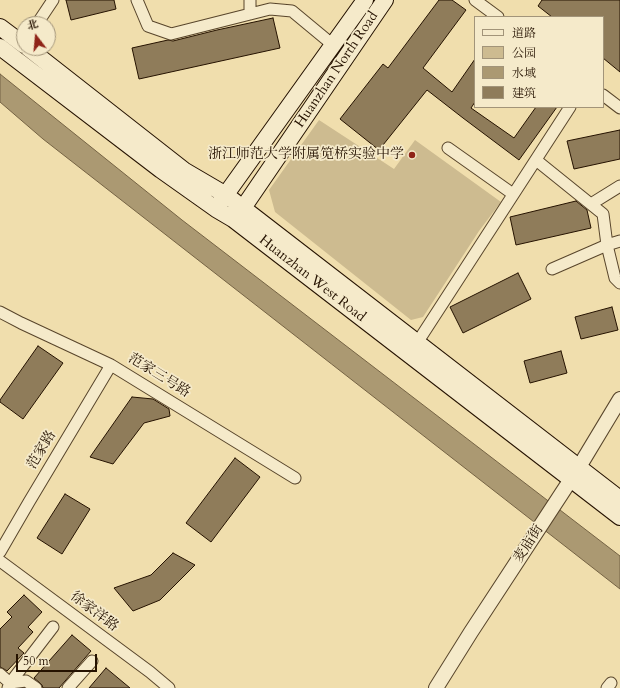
<!DOCTYPE html>
<meta charset="utf-8">
<style>
body{margin:0}
#map{position:relative;width:620px;height:688px;overflow:hidden;background:#f0dead;font-family:Cardo,"Noto Serif SC",serif}
canvas{display:block}
.legend{position:absolute;left:474px;top:16px;width:130px;height:92px;box-sizing:border-box;background:#f5eaca;border:1px solid #a29479;margin:0;padding:5px 7px;list-style:none;font-size:12px;color:#251200}
.legend li{display:flex;align-items:center;gap:8px;height:20px}
.legend b{width:20px;border:1px solid #a29479}
.north{position:absolute;left:16px;top:16px;width:40px;height:40px;box-sizing:border-box;background:#f5eaca;border:1px solid #a29479;border-radius:50%;rotate:344deg;font-size:11px;font-weight:700;line-height:16px;text-align:center;color:#251200}
.north::after{content:'';display:block;margin:auto;width:14px;height:18px;background:#8f2418;clip-path:polygon(50% 0,100% 100%,50% 72%,0 100%)}
.scale{position:absolute;left:16px;top:654px;width:81px;height:18px;box-sizing:border-box;border:2px solid #251200;border-top:0;padding-left:5px;font-size:12px;line-height:14px;white-space:nowrap;color:#251200;-webkit-text-stroke:3px #f5eaca;paint-order:stroke}
</style>
<div id="map">
<canvas width="620" height="688"></canvas>
<ul class="legend">
<li><b style="height:5px;background:#f5eaca"></b>道路</li>
<li><b style="height:11px;background:#cdbb90"></b>公园</li>
<li><b style="height:11px;background:#ab9972"></b>水域</li>
<li><b style="height:11px;background:#8f7c5a"></b>建筑</li>
</ul>
<div class="north">北</div>
<div class="scale">50 m</div>
</div>
<script>
const ctx = document.querySelector('canvas').getContext('2d');
ctx.lineJoin = 'round';
function paint(path, color) { ctx.fillStyle = color; ctx.fill(path, 'evenodd'); }
const poly = rows => new Path2D(rows.map(r => 'M' + r).join(''));
function stroke(path, color, width, dash) { ctx.strokeStyle = color; ctx.lineWidth = width; ctx.lineCap = dash ? 'butt' : 'round'; ctx.setLineDash(dash || []); ctx.stroke(path); }
function label(font, color, halo, rows, align = 'center') {
  ctx.font = font + ' Cardo,"Noto Serif SC",serif'; ctx.lineWidth = 3.5; ctx.setLineDash([]); ctx.textBaseline = 'middle'; ctx.strokeStyle = halo; ctx.fillStyle = color; for (const [text, x, y, turn = 0] of rows) {
    ctx.save(); ctx.translate(x, y); ctx.rotate((+turn || 0) * Math.PI / 180); ctx.textAlign = isNaN(turn) ? turn : align; if (halo) ctx.strokeText(text, 0, 0); ctx.fillText(text, 0, 0); ctx.restore();
  }
}
const green = poly([
 [319,120,394,169,415,140,501,202,479,231,423,317,411,320,275,212,269,190]
]);
const water = poly([
 [0,74,182,220,620,556,620,589,43,139,0,102,0,74]
]);
const building = poly([
 [66,0,114,0,116,9,71,20,66,0],
 [439,0,452,0,466,10,423,68,452,92,475,59,475,102,471,108,514,138,536,107,557,107,519,160,463,118,427,90,379,150,340,119,383,64,388,68,439,0],
 [542,0,620,0,620,72,603,58,603,17,552,17,538,6,542,0],
 [273,18,280,48,139,79,132,48,168,40,173,41,217,30,273,18],
 [620,130,620,159,574,169,567,141,620,130],
 [576,201,587,210,591,228,516,245,510,217,576,201],
 [518,273,531,299,463,333,450,307,518,273],
 [612,307,618,330,581,339,575,317,612,307],
 [38,346,63,363,23,419,0,402,0,400,38,346],
 [561,351,567,373,530,383,524,361,561,351],
 [132,397,153,399,169,409,170,416,144,423,113,464,90,457,132,397],
 [235,458,260,477,211,542,186,523,235,458],
 [65,494,90,509,62,554,37,538,65,494],
 [173,553,195,565,160,600,133,611,114,588,151,575,173,553],
 [24,595,42,612,28,627,33,632,18,648,24,653,7,671,4,669,0,667,0,629,12,617,7,612,24,595],
 [72,635,91,651,59,688,43,688,42,685,40,683,34,678,72,635],
 [106,668,130,688,89,688,106,668]
]);
const minor = poly([
 [137,0,148,26,171,34,270,9,292,11,333,45],
 [250,0,250,14],
 [475,0,498,17],
 [37,24,53,0],
 [603,95,620,108],
 [448,148,513,194],
 [536,160,603,214,607,245,615,278,620,283],
 [591,204,620,186],
 [552,269,607,245,620,241],
 [0,312,21,323,111,365,295,478],
 [417,343,570,107],
 [0,552,29,502,111,365],
 [0,561,150,672,169,688],
 [0,674,10,683,26,681,36,688],
 [8,688,10,683,53,627],
 [68,688,92,661],
 [607,688,611,683]
]);
const tertiary = poly([
 [436,688,471,632,579,467,620,399]
]);
const secondary = poly([
 [0,27,24,45],
 [0,47,161,170,216,209,233,219,620,517],
 [28,48,185,171,226,195,243,208,620,499],
 [219,204,365,0],
 [237,215,243,208,385,0]
]);
const markers = [
 [412,155,4,"#8f2418"]
];
const streetNames = [
 ["Huanzhan North Road",337,70,-56],
 ["Huanzhan West Road",312,279,38],
 ["范家三号路",159,376,32],
 ["范家路",42,450,-59],
 ["麦庙街",529,544,-57],
 ["徐家洋路",94,612,37]
];
const poiNames = [
 ["浙江师范大学附属笕桥实验中学",404,155]
];
paint(green, '#cdbb90');
paint(water, '#ab9972');
stroke(water, '#756344', 1);
paint(building, '#8f7c5a');
stroke(building, '#251200', 1);
stroke(minor, '#58452b', 13);
stroke(tertiary, '#58452b', 16);
stroke(secondary, '#251200', 18);
stroke(minor, '#f5eaca', 11);
stroke(tertiary, '#f5eaca', 14);
stroke(secondary, '#f5eaca', 16);
for (const [x, y, r, color] of markers) { const dot = new Path2D(); dot.arc(x, y, r, 0, 2 * Math.PI); ctx.fillStyle = color; ctx.fill(dot); stroke(dot, '#f5eaca', 1.5); }
label('14px', '#251200', '#f5eaca', streetNames);
label('14px', '#251200', '#f5eaca', poiNames, 'right');
</script>
